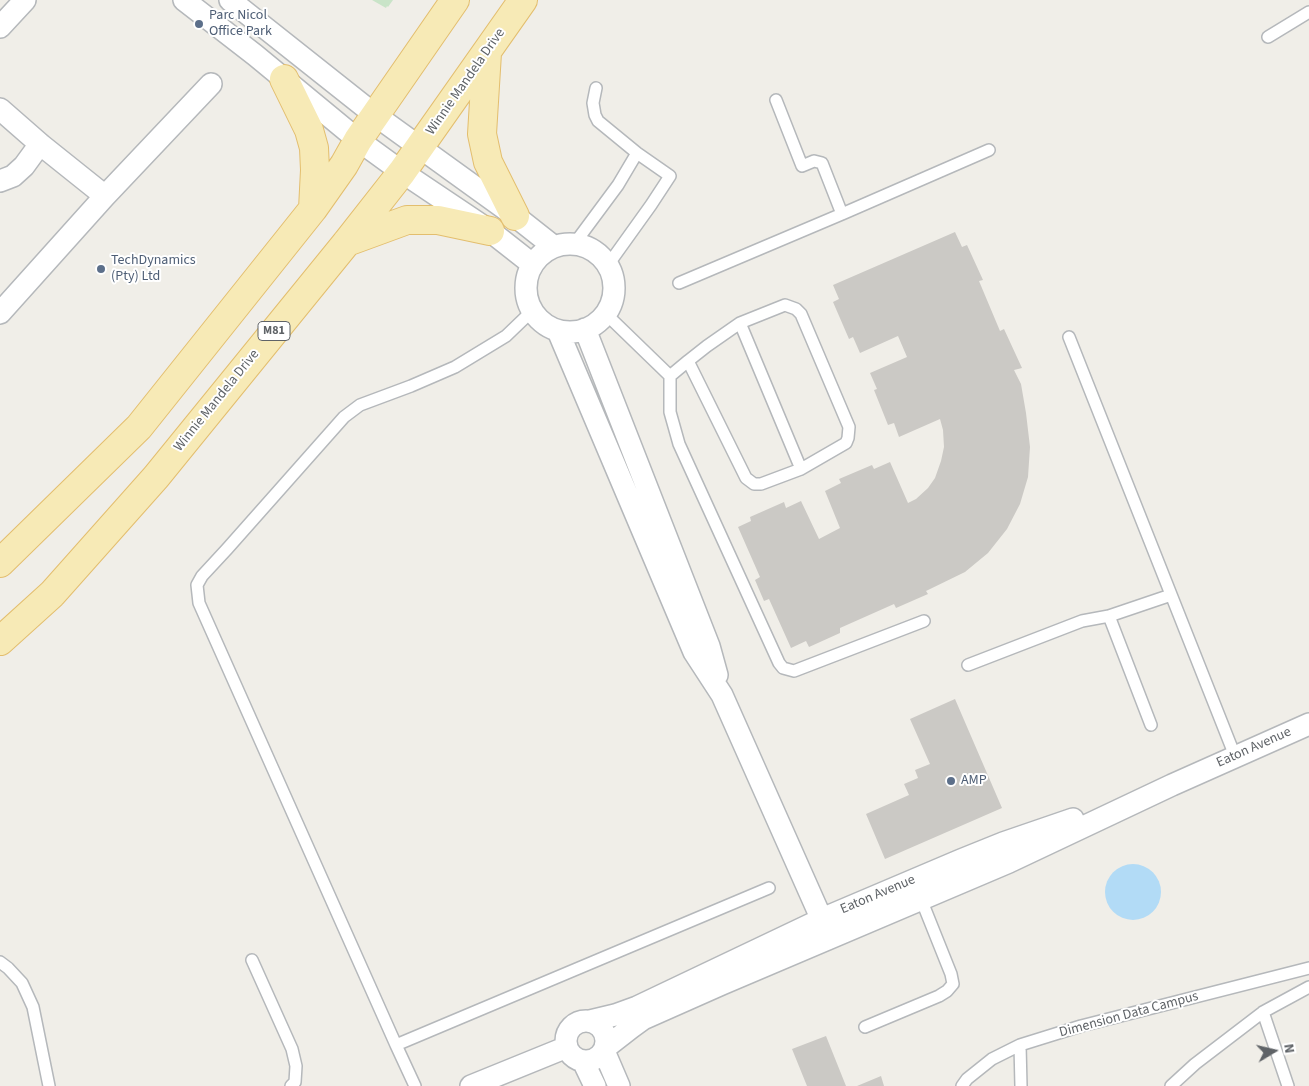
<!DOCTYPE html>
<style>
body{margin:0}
#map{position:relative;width:1309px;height:1086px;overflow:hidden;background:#f0eee8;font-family:"Source Sans 3",sans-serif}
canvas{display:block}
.north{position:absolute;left:1249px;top:1026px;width:50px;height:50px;-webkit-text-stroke:4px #fff;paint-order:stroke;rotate:81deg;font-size:14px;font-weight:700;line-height:20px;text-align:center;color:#5f6367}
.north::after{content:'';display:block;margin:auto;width:18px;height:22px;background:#5f6367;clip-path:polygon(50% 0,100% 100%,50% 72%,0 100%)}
</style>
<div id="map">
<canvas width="1309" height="1086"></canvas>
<div class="north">N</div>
</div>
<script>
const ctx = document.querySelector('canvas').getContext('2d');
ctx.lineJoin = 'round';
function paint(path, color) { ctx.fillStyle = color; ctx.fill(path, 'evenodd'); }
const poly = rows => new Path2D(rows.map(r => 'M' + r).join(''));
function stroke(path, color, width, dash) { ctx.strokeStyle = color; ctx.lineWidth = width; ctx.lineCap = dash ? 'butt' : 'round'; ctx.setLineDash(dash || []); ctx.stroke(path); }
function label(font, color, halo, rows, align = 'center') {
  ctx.font = font + ' "Source Sans 3",sans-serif'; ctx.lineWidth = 4; ctx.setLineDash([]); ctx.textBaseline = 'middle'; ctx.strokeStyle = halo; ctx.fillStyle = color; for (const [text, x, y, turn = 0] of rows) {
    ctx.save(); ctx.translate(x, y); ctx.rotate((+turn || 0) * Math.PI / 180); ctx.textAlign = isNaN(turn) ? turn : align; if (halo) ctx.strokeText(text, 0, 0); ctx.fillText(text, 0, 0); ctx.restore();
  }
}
const green = poly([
 [372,0,393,0,388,7,387,6,386,8]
]);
const water = poly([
 '1105 892a28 28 0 1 1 56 0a28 28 0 1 1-56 0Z'
]);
const building = poly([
 [955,232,962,247,967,245,983,280,979,281,1000,331,1004,329,1022,368,1014,370,1021,384,1026,413,1030,447,1028,477,1020,504,1007,529,988,553,965,572,926,591,928,594,896,608,894,604,840,628,840,633,809,647,806,641,791,648,769,599,764,601,755,580,760,577,738,527,751,521,750,517,784,502,786,508,801,501,819,539,840,528,825,491,841,483,839,479,872,465,874,469,890,462,908,503,916,499,928,488,935,478,941,461,944,447,943,430,940,419,899,437,894,423,888,425,874,390,877,389,870,373,907,357,898,336,860,353,853,337,849,339,833,302,839,299,833,285],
 [955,699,1002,808,885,859,866,814,909,795,904,784,918,778,915,770,930,764,910,719],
 [826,1036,846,1086,807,1086,792,1049],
 [881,1076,884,1086,857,1086]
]);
const lane = poly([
 [1268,37,1309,12],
 [596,88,593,103,595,115,598,121,637,153,670,176,651,205,608,265],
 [842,214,989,150],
 [575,243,618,185,637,153],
 [679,283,842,214,822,163,814,161,802,166,776,100],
 [532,311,506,336,455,367,411,386,360,405,344,417,227,549,202,576,197,585,199,603,396,1045,769,888],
 [606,314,670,376],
 [740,323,801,469],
 [1069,337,1235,756],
 [688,361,746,478,754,484,761,484,801,469,846,443,848,438,849,427,801,314,796,309,785,305,740,323,707,346,688,361,670,376,670,412,679,444,779,663,783,668,794,671,924,621],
 [1109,616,1151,725],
 [968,665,1082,621,1109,616,1171,595],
 [252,960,292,1049,296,1066,295,1082,291,1086],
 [0,962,8,968,22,983,33,1007,49,1086],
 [1263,1012,1288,1086],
 [865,1027,939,996,947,991,953,984,951,974,921,899],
 [396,1045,415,1086],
 [1020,1045,1021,1086],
 [962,1086,967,1079,992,1059,1020,1045,1081,1026,1309,968],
 [1171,1086,1195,1064,1263,1012,1309,987]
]);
const street = poly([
 [184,0,255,55,358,140,402,172,490,231,532,264],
 [230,0,375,115,515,216,553,246],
 [0,27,25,0],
 [0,109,40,144,105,196,211,84],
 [0,181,13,176,24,166,40,144],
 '526 288a44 44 0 1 1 88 0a44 44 0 1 1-88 0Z',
 [0,313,105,196],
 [585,329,709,646,717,675],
 [558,331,694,652,722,695,830,938],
 '566 1041a20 20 0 1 1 40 0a20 20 0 1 1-40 0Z',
 [590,1021,615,1015,637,1007,822,919,961,860,1003,843,1073,819],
 [605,1048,632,1027,643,1019,722,984,1009,862,1172,785,1309,724],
 [604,1051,619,1086],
 [583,1061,595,1086],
 [471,1086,567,1047]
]);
const primary = poly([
 [487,53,482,134,488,162,515,216],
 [284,79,309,130,314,148,315,170,313,209],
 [347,242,407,220,438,220,490,231],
 [0,563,139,427,313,209,344,165,358,140,455,0],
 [0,641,52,594,156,477,347,242,402,172,523,0]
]);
const markers = [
 [199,24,5,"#5c6f8a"],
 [101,269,5,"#5c6f8a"],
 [951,781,5,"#5c6f8a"]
];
const shields = [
 [274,331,32]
];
const shieldNames = [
 ["M81",274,331]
];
const serviceNames = [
 ["Parc Nicol",209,16],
 ["Office Park",209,32],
 ["TechDynamics",111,261],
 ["(Pty) Ltd",111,277],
 ["AMP",961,781]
];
const streetNames = [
 ["Winnie Mandela Drive",466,82,-55],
 ["Winnie Mandela Drive",217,401,-51],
 ["Eaton Avenue",1254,748,-24],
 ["Eaton Avenue",878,895,-23],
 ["Dimension Data Campus",1129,1015,-15]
];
paint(green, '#c9e4c8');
paint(water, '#b2dbf6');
paint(building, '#cbc9c5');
stroke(lane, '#b5b8bb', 14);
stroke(street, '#b5b8bb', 24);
stroke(primary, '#e3be6e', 30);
stroke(lane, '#fff', 11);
stroke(street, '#fff', 21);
stroke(primary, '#f7eab6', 28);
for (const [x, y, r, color] of markers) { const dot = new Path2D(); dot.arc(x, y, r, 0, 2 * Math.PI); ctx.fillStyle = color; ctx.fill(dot); stroke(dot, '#fff', 2); }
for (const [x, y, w] of shields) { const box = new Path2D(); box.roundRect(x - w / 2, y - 9.5, w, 19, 4); ctx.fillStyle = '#fff'; ctx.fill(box); stroke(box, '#5f6367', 1); }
label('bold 12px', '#5f6367', null, shieldNames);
label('14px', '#4e5e75', '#fff', serviceNames, 'left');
label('14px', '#5f6367', '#fff', streetNames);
</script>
